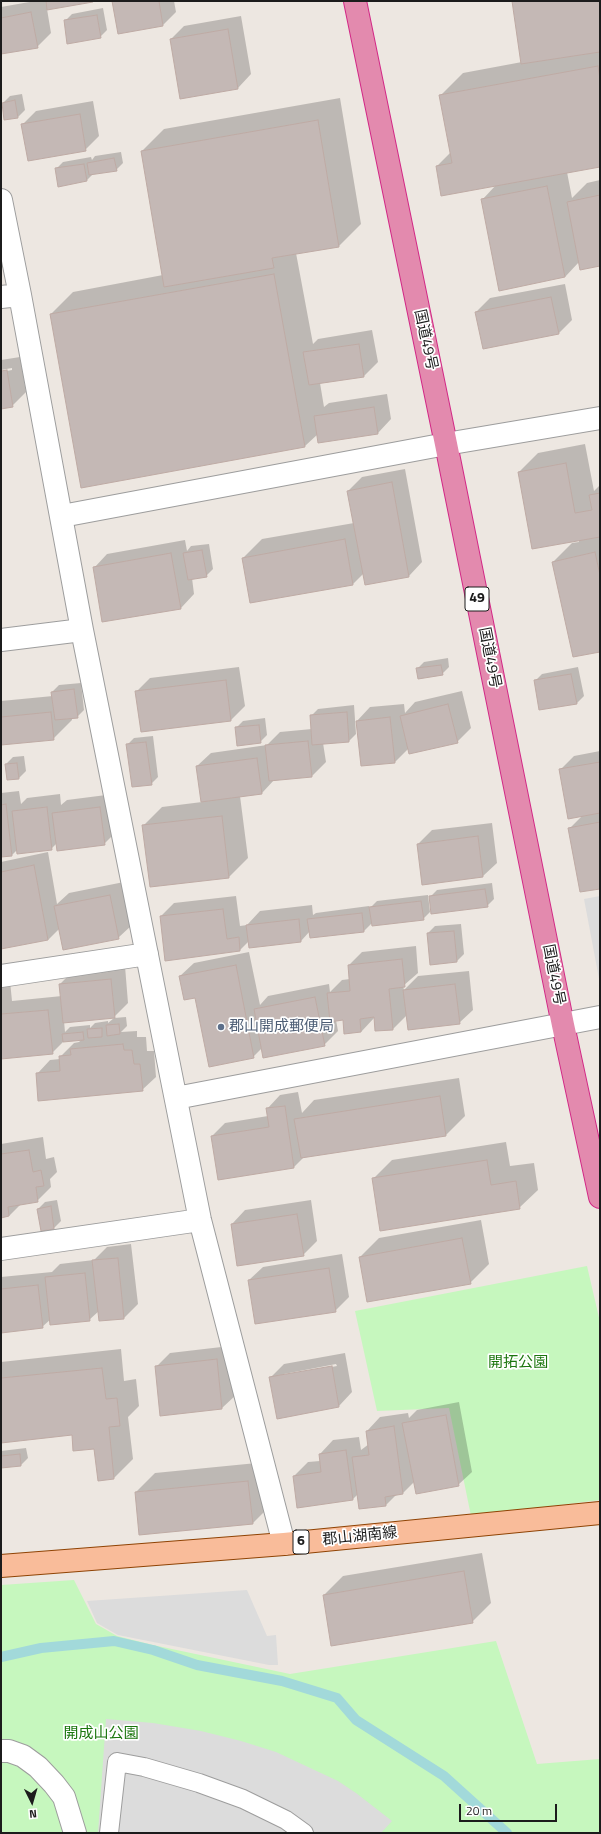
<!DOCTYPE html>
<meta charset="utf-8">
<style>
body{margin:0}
#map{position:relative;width:601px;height:1834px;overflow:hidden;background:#ede7e1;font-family:"Titillium Web",sans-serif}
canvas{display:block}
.frame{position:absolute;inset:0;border:2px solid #1c1c1c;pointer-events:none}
.north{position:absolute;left:12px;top:1782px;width:40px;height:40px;-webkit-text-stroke:3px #fff;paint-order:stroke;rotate:175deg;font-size:11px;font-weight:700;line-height:16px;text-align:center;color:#1c1c1c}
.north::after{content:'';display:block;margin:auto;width:14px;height:18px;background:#1c1c1c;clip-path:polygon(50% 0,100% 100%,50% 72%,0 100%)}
.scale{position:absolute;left:459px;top:1804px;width:98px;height:18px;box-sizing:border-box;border:2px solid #1c1c1c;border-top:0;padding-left:5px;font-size:12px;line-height:14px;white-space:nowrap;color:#1c1c1c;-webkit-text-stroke:3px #fff;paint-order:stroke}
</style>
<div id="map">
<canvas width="601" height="1834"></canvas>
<div class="frame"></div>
<div class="north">N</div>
<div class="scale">20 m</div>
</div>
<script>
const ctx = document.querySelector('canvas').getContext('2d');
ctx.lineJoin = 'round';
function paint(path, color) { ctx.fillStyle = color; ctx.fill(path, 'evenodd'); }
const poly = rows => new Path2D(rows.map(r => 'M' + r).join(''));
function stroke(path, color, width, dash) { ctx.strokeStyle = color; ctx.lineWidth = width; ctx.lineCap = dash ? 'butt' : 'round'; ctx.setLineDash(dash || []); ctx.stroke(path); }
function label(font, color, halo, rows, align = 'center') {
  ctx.font = font + ' "Titillium Web","Noto Sans JP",sans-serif'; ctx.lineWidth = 3.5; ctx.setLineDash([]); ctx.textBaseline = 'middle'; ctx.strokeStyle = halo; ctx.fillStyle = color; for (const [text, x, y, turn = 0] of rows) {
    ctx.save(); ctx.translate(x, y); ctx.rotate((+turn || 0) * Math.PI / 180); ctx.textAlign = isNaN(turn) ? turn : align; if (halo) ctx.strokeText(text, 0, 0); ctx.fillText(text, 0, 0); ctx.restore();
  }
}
const park = poly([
 [587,1266,600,1322,600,1500,471,1516,449,1408,377,1411,355,1311],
 [74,1580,96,1624,117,1636,153,1645,290,1674,496,1641,537,1764,600,1759,600,1833,1,1833,1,1585]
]);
const parking = poly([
 [600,896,600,984,584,899],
 [247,1590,267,1636,276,1635,278,1665,269,1665,118,1635,97,1623,87,1601],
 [106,1719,153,1723,201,1731,241,1741,276,1752,338,1781,356,1793,392,1821,381,1833,98,1833]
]);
const shadow = poly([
 [35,1,92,1,47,9,51,33,37,47,1,53,1,7],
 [113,1,174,1,176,12,163,25],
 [513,1,600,1,600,166,567,172,572,198,587,183,600,180,600,265,579,262,565,277,482,200,496,185,437,166,451,152,440,96,463,73,522,62],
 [103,8,107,30,100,37,65,21,72,14],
 [241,16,251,74,238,88,171,39,184,26],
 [22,94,25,110,18,117,3,103,10,96],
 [340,98,361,224,339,246,296,253,313,344,318,339,372,330,378,362,364,376,320,383,324,407,329,403,387,394,391,419,378,433,318,434,305,446,51,314,73,292,163,275,142,151,164,129],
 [93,101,99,136,85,150,22,125,36,111],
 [121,152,123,163,116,170,94,173,87,180,56,169,63,162,91,157,92,160,95,156],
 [1,235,7,263,1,269],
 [565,284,572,320,559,333,476,312,490,298],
 [20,357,26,392,12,406,1,408,1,372,12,370,12,368,1,370,1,360],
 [585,444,594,491,600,485,600,651,553,562,572,543,579,542,579,540,519,472,538,453],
 [405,469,422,562,409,576,364,573,353,584,243,558,262,539,354,523,348,491,362,477],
 [185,540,187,551,191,546,209,544,213,569,206,576,192,578,194,594,181,608,94,568,107,554],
 [448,658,449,667,442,674,417,669,424,662],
 [239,667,245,706,231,720,141,731,136,692,150,678],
 [578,667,584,696,577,703,535,681,542,674],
 [81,683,84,710,77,717,72,717,72,720,53,739,1,744,1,701,53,696,52,692,59,685],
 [462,691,471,728,457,742,409,748,395,762,356,722,370,707,404,704,405,713,415,702],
 [354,705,356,734,349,741,323,743,326,762,312,776,275,779,262,793,240,796,248,858,229,877,151,886,143,826,162,807,202,802,197,766,211,753,267,745,280,732,312,729,311,716,318,709],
 [265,718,267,735,260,742,236,728,243,721],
 [153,736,158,777,151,784,127,745,134,738],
 [600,751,600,888,569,829,583,815,560,770,574,756],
 [24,756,26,771,19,778,8,779,6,764,13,757],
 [19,791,21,804,27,798,60,794,61,805,67,800,114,794,118,830,104,844,57,843,51,849,18,849,12,855,1,856,1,793],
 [492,823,497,863,483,876,423,884,418,844,432,830],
 [48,852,57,904,69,893,124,882,132,925,118,938,60,928,48,940,1,945,1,862],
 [492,883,494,899,487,906,430,897,437,890],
 [428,895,430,912,423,919,372,923,364,931,310,931,301,941,249,941,240,950,161,916,174,903,236,896,240,926,247,925,260,911,312,905,313,915,316,913,369,906,369,909,377,901],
 [461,924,464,954,457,961,428,933,435,926],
 [416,946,418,973,403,986,404,990,418,976,469,971,473,1010,459,1023,407,1015,393,1029,375,1017,361,1032,344,1019,336,1020,338,1031,324,1045,262,1048,253,1057,195,997,180,976,194,963,249,952,260,1005,268,996,329,984,330,992,342,980,350,979,349,965,362,952],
 [125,966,128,1003,114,1017,64,1021,65,1032,70,1027,90,1025,90,1028,95,1023,108,1021,108,1023,114,1018,126,1017,127,1026,121,1032,137,1031,137,1037,146,1037,147,1051,154,1051,156,1077,142,1090,37,1074,50,1060,60,1059,60,1057,74,1043,79,1042,82,1039,64,1041,52,1053,1,1058,1,982,10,981,12,1001,62,996,60,984,74,970],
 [459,1078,465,1116,446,1135,304,1157,294,1167,218,1179,212,1136,225,1123,268,1116,267,1109,280,1095,298,1092,302,1113,314,1100],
 [43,1137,46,1159,54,1157,57,1172,50,1179,51,1187,37,1201,21,1204,9,1216,1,1217,1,1144],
 [506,1142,510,1166,534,1163,538,1190,519,1208,373,1179,392,1160],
 [57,1200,61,1221,54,1228,41,1230,38,1209,45,1202],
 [311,1200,317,1241,303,1255,232,1224,245,1210],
 [481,1220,489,1264,470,1283,360,1257,379,1238],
 [131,1244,138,1304,124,1318,100,1320,99,1311,89,1320,51,1319,42,1327,1,1332,1,1277,52,1272,60,1264,94,1260,107,1247],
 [342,1254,349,1297,335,1311,249,1280,263,1267],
 [230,1346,236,1395,222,1408,161,1415,156,1367,170,1353],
 [121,1349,124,1381,136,1379,139,1406,128,1417,133,1459,114,1478,95,1448,72,1434,1,1442,1,1362],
 [345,1353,352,1392,339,1406,270,1378,284,1364],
 [336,1364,337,1366,284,1376,284,1374],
 [459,1402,472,1472,458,1485,414,1482,403,1493,397,1494,386,1505,358,1494,353,1499,294,1476,308,1462,320,1461,320,1454,333,1440,359,1437,361,1450,369,1444,367,1431,380,1417,408,1413,409,1418,417,1410],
 [26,1448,28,1458,21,1465,1,1467,1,1451],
 [267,1462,271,1505,252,1524,136,1492,155,1473],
 [482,1553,491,1603,472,1622,324,1595,343,1576]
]);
const stream = poly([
 [1,1657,41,1648,114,1641,153,1650,197,1665,282,1681,337,1698,356,1720,444,1776,507,1833]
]);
const building = poly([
 [46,1,93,1,93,2,47,10,46,1],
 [112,1,159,1,163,26,118,34,112,1],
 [512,1,600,1,600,52,521,64,512,1],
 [31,12,38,48,1,54,1,18,31,12],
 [97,15,101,38,67,44,64,20,97,15],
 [228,29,238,89,180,99,170,39,228,29],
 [598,66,600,79,600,167,441,196,436,166,452,163,439,95,598,66],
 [15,100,18,118,4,120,2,103,15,100],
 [80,114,86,151,28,161,21,124,80,114],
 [318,120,339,247,272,258,274,268,164,287,141,151,318,120],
 [114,158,117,171,89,175,87,163,114,158],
 [84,164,87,181,58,187,55,168,84,164],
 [547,186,565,277,499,291,481,199,547,186],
 [600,195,600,266,580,270,567,202,600,195],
 [274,274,305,447,81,488,50,314,274,274],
 [551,297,559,334,483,349,475,312,551,297],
 [359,344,364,377,309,385,303,352,359,344],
 [7,370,13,407,1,409,1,371,7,370],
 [374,407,378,434,318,443,314,416,374,407],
 [566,463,575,513,592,510,589,495,600,493,600,537,532,549,518,472,566,463],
 [392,482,409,577,365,585,347,491,392,482],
 [345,539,353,585,250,603,242,558,345,539],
 [202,550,207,577,188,580,183,553,202,550],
 [595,552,600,575,600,652,573,657,552,562,595,552],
 [171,553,181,609,102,622,93,567,171,553],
 [441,665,443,675,418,679,416,668,441,665],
 [571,674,577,704,539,710,534,680,571,674],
 [226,680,231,721,141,732,135,691,226,680],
 [74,689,78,718,55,720,51,692,74,689],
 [448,704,458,743,409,754,400,716,448,704],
 [51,712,54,740,1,745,1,717,51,712],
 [347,712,349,742,312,745,310,715,347,712],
 [390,717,395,763,361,766,356,721,390,717],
 [259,725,261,743,237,746,235,727,259,725],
 [308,741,312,777,269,781,265,745,308,741],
 [146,742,152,785,132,787,126,744,146,742],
 [257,758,262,794,201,802,196,766,257,758],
 [600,762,600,813,568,819,559,769,600,762],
 [17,763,19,779,7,780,5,764,17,763],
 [6,804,12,856,1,857,1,805,6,804],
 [47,807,52,850,17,854,12,811,47,807],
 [100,807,105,845,57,851,52,813,100,807],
 [222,816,229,878,150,887,142,825,222,816],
 [600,822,600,889,580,892,568,828,600,822],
 [478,836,483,877,422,885,417,844,478,836],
 [34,865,48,940,1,949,1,872,34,865],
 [485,889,488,907,431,914,429,896,485,889],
 [110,895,119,939,63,950,54,906,110,895],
 [421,901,424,920,372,926,369,907,421,901],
 [223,909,227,939,239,937,240,951,165,961,160,916,223,909],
 [362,913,364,932,310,938,307,919,362,913],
 [299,919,301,942,249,948,246,925,299,919],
 [454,931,457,962,430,965,427,933,454,931],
 [402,959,405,987,389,989,393,1030,375,1031,374,1017,360,1019,361,1032,344,1034,343,1020,330,1022,327,993,350,991,348,965,402,959],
 [236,965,254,1058,209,1067,195,998,184,1000,179,976,236,965],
 [111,979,115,1018,63,1023,59,984,111,979],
 [455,984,460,1024,408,1030,403,990,455,984],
 [315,997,325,1046,263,1058,254,1009,315,997],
 [48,1010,53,1054,1,1059,1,1014,48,1010],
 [119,1024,120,1034,107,1036,106,1025,119,1024],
 [102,1028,102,1037,88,1038,87,1029,102,1028],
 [83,1032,84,1040,63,1042,62,1034,83,1032],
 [123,1044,124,1050,132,1050,134,1064,140,1064,143,1091,38,1101,36,1073,60,1071,59,1056,71,1055,70,1049,123,1044],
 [440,1096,446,1136,301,1158,294,1119,440,1096],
 [285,1106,294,1168,218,1180,211,1136,269,1127,266,1108,285,1106],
 [29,1150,33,1172,41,1170,44,1186,36,1187,38,1202,8,1207,9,1216,1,1218,1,1154,29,1150],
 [487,1160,491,1185,516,1181,520,1209,380,1231,372,1178,487,1160],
 [51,1206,54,1229,41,1231,37,1209,51,1206],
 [297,1214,304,1256,237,1266,231,1224,297,1214],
 [462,1238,471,1284,367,1302,359,1257,462,1238],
 [118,1258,124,1319,99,1321,92,1260,118,1258],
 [329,1268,336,1312,255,1324,248,1280,329,1268],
 [85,1273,90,1321,50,1325,45,1277,85,1273],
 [38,1285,43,1328,1,1333,1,1289,38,1285],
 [217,1359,222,1409,160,1416,155,1366,217,1359],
 [332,1366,339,1407,277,1419,269,1377,332,1366],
 [102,1368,106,1399,117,1398,120,1426,109,1427,114,1479,98,1481,94,1449,73,1451,72,1435,1,1443,1,1378,102,1368],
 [446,1415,459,1486,416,1494,402,1423,446,1415],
 [394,1426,403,1494,385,1497,386,1506,359,1509,352,1457,369,1455,366,1431,394,1426],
 [346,1450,353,1500,297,1508,293,1476,321,1472,319,1454,346,1450],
 [20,1454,21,1466,1,1468,1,1456,20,1454],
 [248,1481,253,1524,139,1535,135,1492,248,1481],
 [464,1571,473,1623,331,1646,323,1595,464,1571]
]);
const lane = poly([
 [109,1833,117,1762,144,1767,199,1783,243,1799,286,1820,304,1833]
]);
const street = poly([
 [1,200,20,295,82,630,200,1220,284,1544],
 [1,297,20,295],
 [62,516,446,444,600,418],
 [1,640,82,630],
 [1,976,147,954],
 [176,1098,600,1017],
 [1,1249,200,1220],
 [1,1751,9,1751,23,1756,38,1767,54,1784,64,1797,75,1833]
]);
const primary = poly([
 [1,1566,284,1544,600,1513]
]);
const highway = poly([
 [355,1,446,444,563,1025,600,1197]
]);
const markers = [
 [221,1027,4,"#5c6f8a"]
];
const shields = [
 [477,599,24],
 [301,1542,16]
];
const shieldNames = [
 ["49",477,599],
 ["6",301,1542]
];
const streetNames = [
 ["国道49号",425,340,78],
 ["国道49号",489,658,79],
 ["国道49号",553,975,79],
 ["郡山湖南線",360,1537,-6]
];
const serviceNames = [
 ["郡山開成郵便局",229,1027]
];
const parkNames = [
 ["開拓公園",518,1363],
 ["開成山公園",101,1734]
];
paint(park, '#c6f7be');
paint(parking, '#dcdcdc');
paint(shadow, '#0003');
stroke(stream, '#a2d9da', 10);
paint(building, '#c4b8b5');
stroke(building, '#beaaa4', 1);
stroke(lane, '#9d9d9d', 20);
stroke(street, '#9d9d9d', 24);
stroke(primary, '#8f4304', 24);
stroke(highway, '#d22886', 24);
stroke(lane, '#fff', 18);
stroke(street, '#fff', 22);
stroke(primary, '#f9bc9a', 22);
stroke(highway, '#e38aae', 22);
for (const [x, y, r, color] of markers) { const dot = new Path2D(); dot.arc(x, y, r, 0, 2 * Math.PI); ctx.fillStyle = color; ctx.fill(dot); stroke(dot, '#fff', 1.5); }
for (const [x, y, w] of shields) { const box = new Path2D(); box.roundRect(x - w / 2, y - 12, w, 24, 3); ctx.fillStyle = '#fff'; ctx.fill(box); stroke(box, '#1c1c1c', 1); }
label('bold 14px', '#1c1c1c', null, shieldNames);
label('15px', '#1c1c1c', '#fff', streetNames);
label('15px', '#4e5e75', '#fff', serviceNames, 'left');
label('15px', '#1b760e', '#fff', parkNames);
</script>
